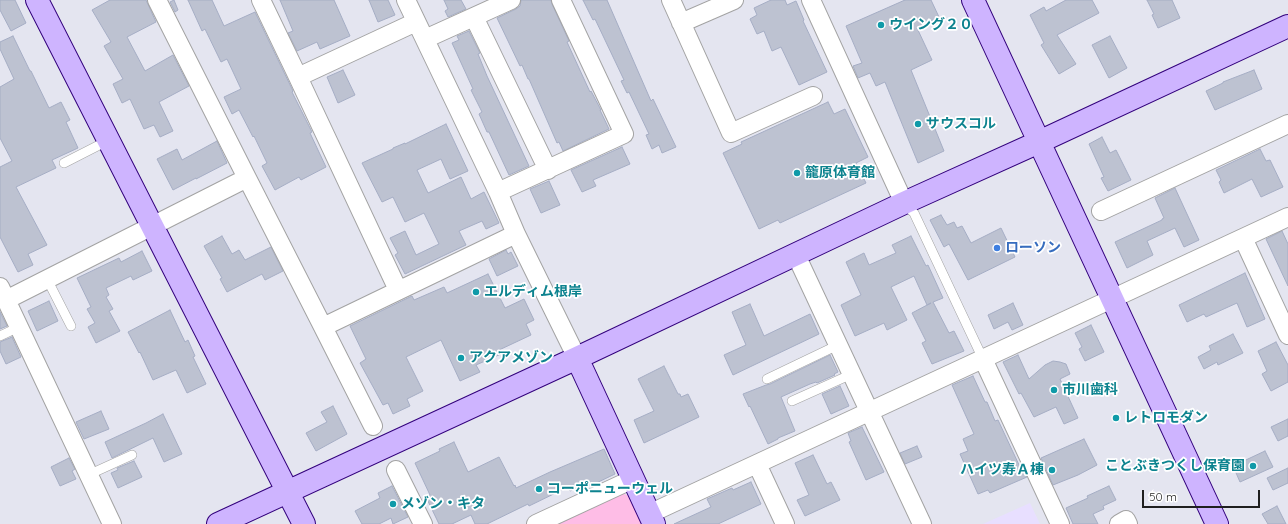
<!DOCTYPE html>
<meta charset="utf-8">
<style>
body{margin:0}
#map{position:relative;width:1288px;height:524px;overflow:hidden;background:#e4e5f0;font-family:Quicksand,sans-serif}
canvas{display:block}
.scale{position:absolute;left:1142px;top:490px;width:118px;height:18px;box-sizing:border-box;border:2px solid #1f1f1f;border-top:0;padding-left:5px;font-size:12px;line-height:14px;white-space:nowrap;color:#1f1f1f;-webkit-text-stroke:3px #fff;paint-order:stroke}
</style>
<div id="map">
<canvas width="1288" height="524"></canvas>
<div class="scale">50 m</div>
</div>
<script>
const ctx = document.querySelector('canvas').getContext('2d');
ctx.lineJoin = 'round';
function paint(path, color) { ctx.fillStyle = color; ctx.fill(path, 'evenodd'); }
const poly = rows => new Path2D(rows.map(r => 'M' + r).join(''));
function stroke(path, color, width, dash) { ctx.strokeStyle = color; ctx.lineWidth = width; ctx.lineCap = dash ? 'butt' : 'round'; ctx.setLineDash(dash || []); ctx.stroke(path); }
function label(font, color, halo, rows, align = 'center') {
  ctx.font = font + ' Quicksand,"Noto Sans JP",sans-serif'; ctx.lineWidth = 3.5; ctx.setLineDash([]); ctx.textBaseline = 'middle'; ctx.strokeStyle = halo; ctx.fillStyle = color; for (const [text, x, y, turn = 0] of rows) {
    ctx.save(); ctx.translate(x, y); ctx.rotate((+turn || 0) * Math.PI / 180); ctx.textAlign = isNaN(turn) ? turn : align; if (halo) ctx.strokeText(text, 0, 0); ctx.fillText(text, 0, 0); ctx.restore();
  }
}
const education = poly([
 [1030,503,1040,524,983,524]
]);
const park = poly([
 [620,492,629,496,643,524,551,524]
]);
const building = poly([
 [0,0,15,0,26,23,11,31,0,10,0,0],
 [110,0,146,0,156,22,127,37,145,71,173,55,189,86,159,102,173,131,160,137,154,125,144,129,130,99,122,103,113,84,123,79,104,46,111,42,92,10,110,0],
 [174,0,178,10,175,12,170,2,174,0],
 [188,0,212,0,224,26,255,12,293,91,292,92,312,132,310,133,326,167,301,180,299,177,275,190,262,166,267,163,254,136,253,137,239,110,232,114,224,97,241,89,227,59,221,62,205,29,202,31,188,0],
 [280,0,334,0,350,36,320,49,317,42,297,51,288,33,293,31,280,0],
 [369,0,388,0,395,15,378,22,369,0],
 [444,0,461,0,466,9,448,17,445,11,448,9,444,0],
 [521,0,551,0,552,4,569,41,567,42,590,92,591,91,601,110,600,110,609,129,563,151,559,142,557,143,529,79,528,79,522,65,520,66,497,18,516,9,520,6,521,0],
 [583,0,607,0,651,101,653,99,676,147,662,153,659,145,652,149,646,135,649,134,629,92,627,93,621,81,624,80,595,19,593,20,583,0],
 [771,0,785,0,787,5,796,1,804,20,803,21,827,72,799,85,781,47,772,51,764,31,757,34,750,19,757,15,754,8,771,0],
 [905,0,931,0,939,17,917,28,932,60,911,70,944,151,918,163,885,82,876,86,870,73,858,78,853,66,862,63,846,26,905,0],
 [1066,0,1092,0,1099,13,1057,35,1076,64,1059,74,1041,45,1044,43,1030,15,1044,7,1046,11,1066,0],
 [1147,0,1172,0,1180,18,1158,28,1152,15,1154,14,1147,0],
 [469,31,480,53,478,54,487,76,529,166,509,175,489,132,487,132,479,114,482,112,471,90,473,89,452,43,459,40,457,36,469,31],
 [13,36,30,71,31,71,49,108,61,102,70,120,66,122,78,148,52,160,56,168,16,187,47,245,28,254,33,265,18,272,0,237,0,167,12,161,0,138,0,87,14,79,0,49,0,42,13,36],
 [1110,36,1127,68,1109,78,1092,45,1110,36],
 [343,70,355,95,338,103,327,77,343,70],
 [1254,70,1262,89,1215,110,1206,91,1223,83,1223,82,1254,70],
 [828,102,834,114,845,109,868,157,856,163,866,183,780,223,778,220,759,229,723,153,742,144,741,142,828,102],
 [446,124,468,171,450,179,441,159,417,170,428,193,461,177,471,199,484,192,499,223,486,229,482,221,459,231,466,245,405,274,395,255,398,253,390,238,405,231,416,255,439,244,424,213,405,222,393,197,382,202,362,163,393,149,393,148,405,143,405,144,446,124],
 [1102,137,1110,153,1116,150,1131,180,1108,191,1101,178,1104,177,1089,144,1102,137],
 [217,141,227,163,196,179,196,178,173,190,157,159,177,149,182,160,217,141],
 [622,147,630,164,593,180,596,186,582,192,571,170,622,147],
 [1260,149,1266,161,1270,160,1283,187,1261,197,1252,179,1224,193,1219,182,1221,180,1216,170,1260,149],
 [549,181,560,205,541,213,530,189,549,181],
 [1175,188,1199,240,1184,247,1175,228,1147,241,1153,255,1127,268,1115,242,1162,220,1162,219,1164,218,1155,198,1175,188],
 [941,215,947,225,954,222,957,228,962,226,971,243,1001,228,1015,257,968,280,949,244,944,247,930,220,941,215],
 [1282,231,1288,244,1288,286,1266,239,1282,231],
 [222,236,232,254,239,250,245,260,271,247,283,271,265,280,262,274,227,292,220,279,222,278,204,246,222,236],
 [911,236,926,266,928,265,943,298,933,302,949,333,954,331,964,351,932,364,922,343,926,341,912,313,931,303,927,305,914,276,891,287,907,320,887,330,884,323,855,336,841,305,861,295,846,262,864,253,869,265,896,253,892,245,911,236],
 [506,250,508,254,511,252,518,266,497,276,489,259,506,250],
 [142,251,152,271,133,280,131,276,106,288,109,295,106,297,113,309,109,311,120,331,96,343,88,327,95,323,87,309,91,307,77,278,119,258,121,262,142,251],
 [1245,273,1265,319,1247,327,1237,303,1206,317,1204,314,1187,322,1179,305,1245,273],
 [488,274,505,308,524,299,534,320,526,324,531,335,499,350,501,354,476,365,480,372,460,381,441,340,406,357,423,391,407,399,410,406,393,414,388,403,383,405,360,363,366,359,350,326,412,296,414,300,444,287,447,293,488,274],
 [49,301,58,321,37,331,28,311,49,301],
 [1013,303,1023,325,1012,330,1008,322,994,329,988,315,1013,303],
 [750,304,764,336,810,314,819,334,733,375,724,355,746,345,732,312,750,304],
 [170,310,185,342,188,340,195,356,193,357,206,384,187,393,176,370,153,380,140,352,139,353,128,332,170,310],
 [0,312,7,326,0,329,0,312],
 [1091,325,1104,352,1085,361,1079,349,1082,347,1075,333,1091,325],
 [1233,334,1243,353,1218,365,1217,362,1204,369,1198,357,1211,350,1209,346,1233,334],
 [12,337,21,357,6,364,0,351,0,342,12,337],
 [1276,342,1288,365,1288,382,1271,391,1262,374,1267,371,1258,351,1276,342],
 [830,355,838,372,834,374,835,375,817,383,816,382,810,384,781,397,795,431,778,438,778,439,768,444,750,406,749,407,743,394,766,385,770,384,830,355],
 [1018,355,1029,379,1045,365,1053,361,1060,362,1066,364,1070,374,1060,379,1078,418,1064,424,1056,407,1034,417,1021,393,1019,394,1003,362,1018,355],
 [664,366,678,394,680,394,681,397,688,394,699,417,644,443,634,420,654,411,638,379,664,366],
 [973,376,985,402,987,402,995,421,998,420,1020,467,1022,466,1027,477,990,493,988,490,978,494,960,454,968,451,963,439,974,434,952,385,973,376],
 [840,386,849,406,831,414,822,394,840,386],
 [333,406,347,434,316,451,306,433,327,422,321,412,333,406],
 [101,411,109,429,84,439,76,422,101,411],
 [163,414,182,454,164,462,153,438,112,458,105,442,146,423,163,414],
 [1288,419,1288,436,1278,441,1271,427,1288,419],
 [862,427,884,472,866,480,849,442,851,441,848,433,862,427],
 [1084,439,1097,465,1078,475,1053,485,1041,458,1084,439],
 [454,442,468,472,499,457,514,486,515,485,516,488,550,472,604,449,615,474,590,486,588,483,570,491,568,487,529,506,528,504,487,524,475,524,471,515,452,524,439,524,426,497,430,495,415,463,440,451,439,449,454,442],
 [917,446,922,457,905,464,900,453,917,446],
 [1265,451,1273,467,1240,482,1233,466,1265,451],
 [813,455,827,484,831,482,840,500,805,516,797,500,809,495,795,463,813,455],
 [69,458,75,469,72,471,76,479,60,486,51,467,69,458],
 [134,461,142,477,118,488,111,473,118,470,117,468,134,461],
 [1288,468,1288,483,1273,490,1267,478,1288,468],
 [751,482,761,504,718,524,674,524,711,507,707,499,732,488,733,490,751,482],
 [392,486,408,517,393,524,391,518,379,524,362,524,355,511,380,498,378,493,392,486],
 [1109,486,1116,500,1103,506,1104,509,1093,514,1098,524,1073,524,1066,508,1088,498,1087,496,1109,486],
 [1277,506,1286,524,1268,524,1262,514,1277,506]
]);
const lane = poly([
 [64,163,109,140],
 [904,204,914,213,983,359],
 [47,279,71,326],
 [0,336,19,327],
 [767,379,838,345],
 [792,401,852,374],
 [88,475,132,455]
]);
const street = poly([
 [157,0,247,178,323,327,516,234],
 [261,0,298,77,398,290],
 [406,0,498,192,516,234,577,358],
 [671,0,731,133,813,96],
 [811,0,904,203],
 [474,17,548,170],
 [681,23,734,0],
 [425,39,511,0],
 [298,77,416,22],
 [498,192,624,134,561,0],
 [1101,211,1288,124],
 [1243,238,1288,335],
 [796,255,922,524],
 [0,287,112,524],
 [6,300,247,178],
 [323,327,373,426],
 [983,359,1060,524],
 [757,464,785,524],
 [396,470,423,524],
 [649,514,1288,217],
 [536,524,633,479],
 [1119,524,1126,520,1128,524]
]);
const secondary = poly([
 [37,0,304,524],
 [973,0,1217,524],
 [577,358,654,524],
 [218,524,577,358,904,203,1039,142,1288,26]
]);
const markers = [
 [881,25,4,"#0f9aa8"],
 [918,124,4,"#0f9aa8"],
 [797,173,4,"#0f9aa8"],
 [997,248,4,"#3f7fe0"],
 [476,292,4,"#0f9aa8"],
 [461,358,4,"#0f9aa8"],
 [1054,390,4,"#0f9aa8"],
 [1116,418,4,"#0f9aa8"],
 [1253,466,4,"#0f9aa8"],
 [1052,470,4,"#0f9aa8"],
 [539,489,4,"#0f9aa8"],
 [393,504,4,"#0f9aa8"]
];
const cultureNames = [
 ["ウイング２０",889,25],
 ["サウスコル",926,124],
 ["籠原体育館",805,173],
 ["エルディム根岸",484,292],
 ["アクアメゾン",469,358],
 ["市川歯科",1062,390],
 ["レトロモダン",1124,418],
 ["ことぶきつくし保育園",1245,466,"right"],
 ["ハイツ寿Ａ棟",1044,470,"right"],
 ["コーポニューウェル",547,489],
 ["メゾン・キタ",401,504]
];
const shopNames = [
 ["ローソン",1005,248]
];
paint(education, '#e8dfff');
paint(park, '#febde6');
paint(building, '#bdc2d1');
stroke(building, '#a5adc4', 1);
stroke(lane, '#a3a3a3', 10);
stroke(street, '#a3a3a3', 20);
stroke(secondary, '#32007c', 24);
stroke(lane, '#fff', 9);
stroke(street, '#fff', 18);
stroke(secondary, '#ceb4ff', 22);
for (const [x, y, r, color] of markers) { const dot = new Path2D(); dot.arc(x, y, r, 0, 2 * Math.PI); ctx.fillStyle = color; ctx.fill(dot); stroke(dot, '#fff', 1.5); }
label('bold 14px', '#0d838f', '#fff', cultureNames, 'left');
label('bold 14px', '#366cbe', '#fff', shopNames, 'left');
</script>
